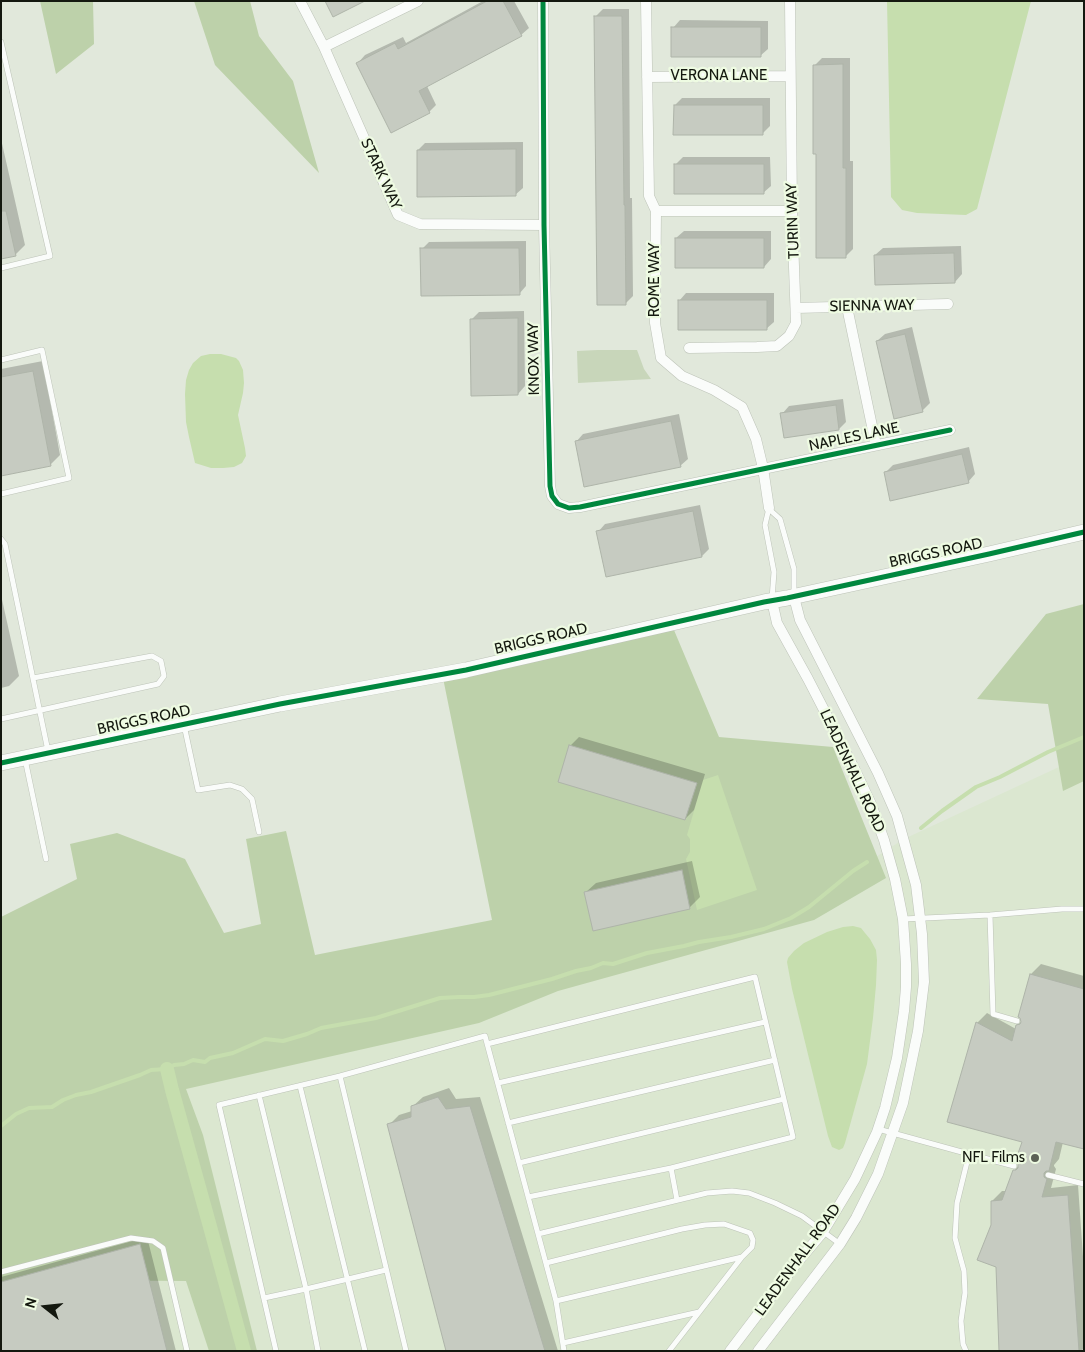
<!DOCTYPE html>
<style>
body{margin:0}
#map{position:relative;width:1085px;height:1352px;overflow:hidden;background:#e1e8db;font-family:Cabin,sans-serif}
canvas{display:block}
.frame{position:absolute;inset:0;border:2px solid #14180f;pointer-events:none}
.north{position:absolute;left:20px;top:1282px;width:50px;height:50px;-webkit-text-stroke:4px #eefbe2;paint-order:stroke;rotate:286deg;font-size:14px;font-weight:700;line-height:20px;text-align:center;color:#14180f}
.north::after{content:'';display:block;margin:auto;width:18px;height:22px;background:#14180f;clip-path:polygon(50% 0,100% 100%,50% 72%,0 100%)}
</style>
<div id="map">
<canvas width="1085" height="1352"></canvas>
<div class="frame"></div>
<div class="north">N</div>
</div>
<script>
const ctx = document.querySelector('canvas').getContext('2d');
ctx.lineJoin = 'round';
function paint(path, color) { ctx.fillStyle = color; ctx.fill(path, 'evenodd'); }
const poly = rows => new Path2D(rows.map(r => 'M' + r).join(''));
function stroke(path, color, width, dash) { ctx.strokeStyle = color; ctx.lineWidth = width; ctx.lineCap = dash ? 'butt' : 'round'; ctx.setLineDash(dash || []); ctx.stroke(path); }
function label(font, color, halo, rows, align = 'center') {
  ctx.font = font + ' Cabin,sans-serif'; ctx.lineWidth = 4.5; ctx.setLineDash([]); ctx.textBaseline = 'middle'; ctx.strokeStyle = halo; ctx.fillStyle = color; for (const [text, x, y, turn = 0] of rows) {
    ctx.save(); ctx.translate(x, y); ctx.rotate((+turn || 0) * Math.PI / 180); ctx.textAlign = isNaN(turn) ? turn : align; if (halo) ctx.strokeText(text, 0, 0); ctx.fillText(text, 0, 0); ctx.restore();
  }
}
const built = poly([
 [1084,759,1084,1351,1,1351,1,1107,783,916,904,839,1074,760]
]);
const green = poly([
 [598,350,637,350,644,369,651,379,578,383,577,351]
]);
const forest = poly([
 [40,1,93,1,94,44,56,74],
 [194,1,250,1,259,36,293,81,319,173,215,65],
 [1084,604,1084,781,1063,791,1048,704,977,699,1046,614],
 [671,623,719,737,833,747,886,878,814,920,558,991,479,1023,186,1089,203,1135,257,1351,209,1351,186,1281,50,1280,1,1297,1,917,77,879,70,844,117,833,185,859,224,933,261,924,246,839,286,831,315,955,492,920,441,668]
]);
const water = poly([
 [887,1,1031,1,977,209,966,215,917,213,902,210,891,197],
 [210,354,221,354,236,358,239,361,243,370,244,383,243,393,238,415,245,448,246,456,242,463,234,467,223,468,211,468,195,463,189,437,186,422,185,394,186,380,189,370,193,363,201,356],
 [718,775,757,890,697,910,686,859,690,852,690,839,687,835,703,780],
 [853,926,861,928,865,933,870,939,876,950,877,960,876,985,873,1018,867,1064,845,1143,843,1148,839,1150,832,1147,828,1136,792,989,787,962,788,958,794,951,804,943,827,932,843,927]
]);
const shadow = poly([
 [483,1,514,1,529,28,521,35,427,86,436,105,429,112,358,63,365,55,403,37,406,43],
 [603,9,629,9,630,198,632,198,633,296,625,304,595,17],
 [680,20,768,21,768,49,760,56,673,28],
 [822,58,850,58,850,161,853,161,853,249,845,257,817,153,815,65],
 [682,98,770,98,770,126,762,134,675,105],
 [1,139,25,245,15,255,1,258],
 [523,142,523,188,515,195,418,150,425,143],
 [683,157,770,157,771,186,763,193,675,165],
 [684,231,771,231,771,259,764,267,676,238],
 [526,241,526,286,519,294,422,249,429,242],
 [961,246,962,274,955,282,875,255,883,248],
 [686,293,774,293,774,322,766,329,679,301],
 [524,311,525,386,518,394,472,319,479,312],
 [912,327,930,403,922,411,877,341,885,334],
 [43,361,60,455,50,465,1,475,1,369],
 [843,399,846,422,839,429,782,414,789,406],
 [679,414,688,459,680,466,576,442,583,434],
 [969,447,975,474,968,482,885,473,893,465],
 [700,505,709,549,702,556,598,532,605,524],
 [1,595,19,676,9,686,1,688],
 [579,737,705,774,694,810,685,819,570,746],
 [692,861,700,897,690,907,594,929,585,893,596,883],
 [1041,964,1084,976,1084,1148,1063,1142,1059,1159,1054,1165,1054,1166,1056,1169,1051,1188,1078,1185,1084,1271,1084,1348,1081,1351,1000,1351,997,1266,992,1225,992,1201,1002,1191,1007,1191,1014,1171,1019,1165,1024,1141,977,1023,987,1013,1016,1029,1017,1026,1022,1021,1031,974],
 [449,1088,456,1099,480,1097,558,1351,448,1351,389,1125,399,1115,412,1111,412,1107,423,1097],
 [147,1237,176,1351,1,1351,1,1277]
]);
const stream = poly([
 [921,828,942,811,976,787,1000,777,1048,752,1084,737],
 [1,1126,16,1114,29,1108,52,1107,63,1100,76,1095,91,1092,140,1075,151,1070,166,1069,174,1065,184,1064,193,1060,205,1062,210,1058,233,1053,265,1039,283,1041,307,1034,321,1028,376,1018,440,998,459,997,474,997,489,995,552,979,576,971,591,968,603,963,613,964,647,953,684,946,699,942,731,937,764,929,791,918,809,907,853,871,867,862]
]);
const canal = poly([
 [167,1069,172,1090,209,1223,244,1351]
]);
const building = poly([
 [325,1,365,1,333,17,325,1],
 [487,1,503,1,522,36,419,91,430,113,391,133,356,63,395,43,398,49,487,1],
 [594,16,622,16,624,205,625,205,626,305,597,305,594,16],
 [671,27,761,27,761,57,671,57,671,27],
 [843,64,843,168,846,168,846,258,816,258,816,154,813,154,813,65,843,64],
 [674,105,763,105,763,135,673,135,674,105],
 [516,149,516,196,417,197,417,150,516,149],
 [674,164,764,164,764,194,674,194,674,164],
 [1,211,6,211,16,256,1,259,1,211],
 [675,238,764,238,764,268,675,268,675,238],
 [420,248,519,248,520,295,421,296,420,248],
 [954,253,955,283,875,285,874,255,954,253],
 [678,300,767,300,767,330,678,330,678,300],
 [518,318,518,395,471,396,470,319,518,318],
 [905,334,923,412,894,419,876,341,905,334],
 [33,371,51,466,1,476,1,377,33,371],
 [836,405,839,430,784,438,780,413,836,405],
 [671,421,681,467,584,487,575,441,671,421],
 [962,454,969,483,890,501,884,472,962,454],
 [693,511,702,557,606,577,596,531,693,511],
 [569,745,697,783,685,820,558,782,569,745],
 [682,870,690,909,593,931,584,892,682,870],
 [1030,974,1084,989,1084,1149,1056,1142,1049,1171,1046,1171,1044,1173,1044,1177,1047,1179,1042,1197,1068,1195,1079,1351,999,1351,996,1267,977,1260,991,1225,991,1201,1002,1200,1013,1170,1016,1170,1018,1168,1018,1164,1015,1162,1022,1142,947,1122,976,1022,1012,1041,1016,1025,1020,1024,1021,1022,1020,1018,1018,1017,1030,974],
 [438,1097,446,1109,470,1106,545,1351,446,1351,387,1124,411,1117,411,1106,438,1097],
 [140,1244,167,1351,1,1351,1,1282,140,1244]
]);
const lane = poly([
 [1,42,50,256,1,268],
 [1,360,42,350,69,478,1,494],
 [769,508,765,525,774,572,772,599],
 [769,509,780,519,794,569,794,594],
 [1,539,5,544,48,751],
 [1,719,158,684,164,676,161,661,152,656,33,678],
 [184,725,198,790,230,785,242,789,252,799,259,832],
 [25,759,46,859],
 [990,915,993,1014,1017,1021],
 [903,919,990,915,1062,909,1084,909],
 [487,1044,755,977,793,1137,671,1168],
 [498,1083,765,1022],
 [300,1086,365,1351],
 [259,1095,306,1289,318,1351],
 [508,1123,775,1060],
 [878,1129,969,1154,957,1203,955,1238,964,1271,965,1293,961,1321,963,1344,966,1351],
 [969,1154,1014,1166],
 [519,1163,784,1099],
 [1048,1175,1084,1184],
 [528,1197,671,1168,677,1200],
 [538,1234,707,1193,732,1191,749,1193,775,1203,802,1216,840,1244],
 [546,1263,682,1229,705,1225,724,1224,750,1233,753,1240,752,1247,742,1257],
 [1,1272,131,1238,153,1241,163,1248,187,1351],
 [264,1298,306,1289,386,1270],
 [556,1301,742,1257,669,1351],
 [563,1343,699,1312],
 [276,1351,219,1105,340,1076],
 [406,1351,340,1076,485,1036,556,1301,564,1351]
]);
const street = poly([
 [300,1,324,47,398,215,420,224,544,225],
 [543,1,544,225,550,486,552,496,558,504,569,508,580,507,950,430],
 [646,1,649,196,656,211,655,323,661,358,682,376,714,390,742,407,756,439,763,468,769,508],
 [324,47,418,1],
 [647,77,790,76],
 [656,211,792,211],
 [847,307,876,445],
 [796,308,948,304],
 [689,348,757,347,777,346,789,336,796,323,792,211,790,1],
 [730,1351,796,1264,823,1232,855,1179,877,1132,885,1108,897,1058,904,1011,906,987,906,964,903,919,895,879,884,840,871,804,855,770,808,679,777,623,772,601],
 [758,1351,840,1244,856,1218,878,1174,903,1103,918,1031,924,982,922,934,916,885,897,816,878,773,800,620,794,597]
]);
const secondary = poly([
 [1,763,280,704,466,670,764,602,787,598,989,554,1084,532]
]);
const cycleway = poly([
 [543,1,544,225,550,486,552,496,558,504,569,508,580,507,950,430],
 [1,763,280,704,466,670,764,602,787,598,989,554,1084,532]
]);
const markers = [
 [1035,1158,5,"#5c6156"]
];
const streetNames = [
 ["VERONA LANE",719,76],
 ["STARK WAY",381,174,65],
 ["TURIN WAY",793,221,-92],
 ["ROME WAY",655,280,-90],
 ["SIENNA WAY",872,306,-1],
 ["KNOX WAY",534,359,-91],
 ["NAPLES LANE",854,437,-12],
 ["BRIGGS ROAD",936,553,-12],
 ["BRIGGS ROAD",541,639,-13],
 ["BRIGGS ROAD",144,720,-12],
 ["LEADENHALL ROAD",852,771,65],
 ["LEADENHALL ROAD",798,1260,-54]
];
const poiNames = [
 ["NFL Films",1025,1158]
];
paint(built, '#dbe7d0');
paint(green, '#c8d6ba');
paint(forest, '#bdd1aa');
paint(water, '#c6deae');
paint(shadow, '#0003');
stroke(stream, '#c6deae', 4);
stroke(canal, '#c6deae', 14);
paint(building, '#c6cbc1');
stroke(building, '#aeb4a9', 1);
stroke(lane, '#bdc3b8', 6);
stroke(street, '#bdc3b8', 11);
stroke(secondary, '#bdc3b8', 16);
stroke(lane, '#fafcfa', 5);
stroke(street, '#fafcfa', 10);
stroke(secondary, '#fafcfa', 15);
stroke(cycleway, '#00873e', 5);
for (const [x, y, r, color] of markers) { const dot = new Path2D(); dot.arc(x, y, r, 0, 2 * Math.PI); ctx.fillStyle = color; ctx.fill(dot); stroke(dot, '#eefbe2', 2); }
label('15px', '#14180f', '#eefbe2', streetNames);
label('15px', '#14180f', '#eefbe2', poiNames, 'right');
</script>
